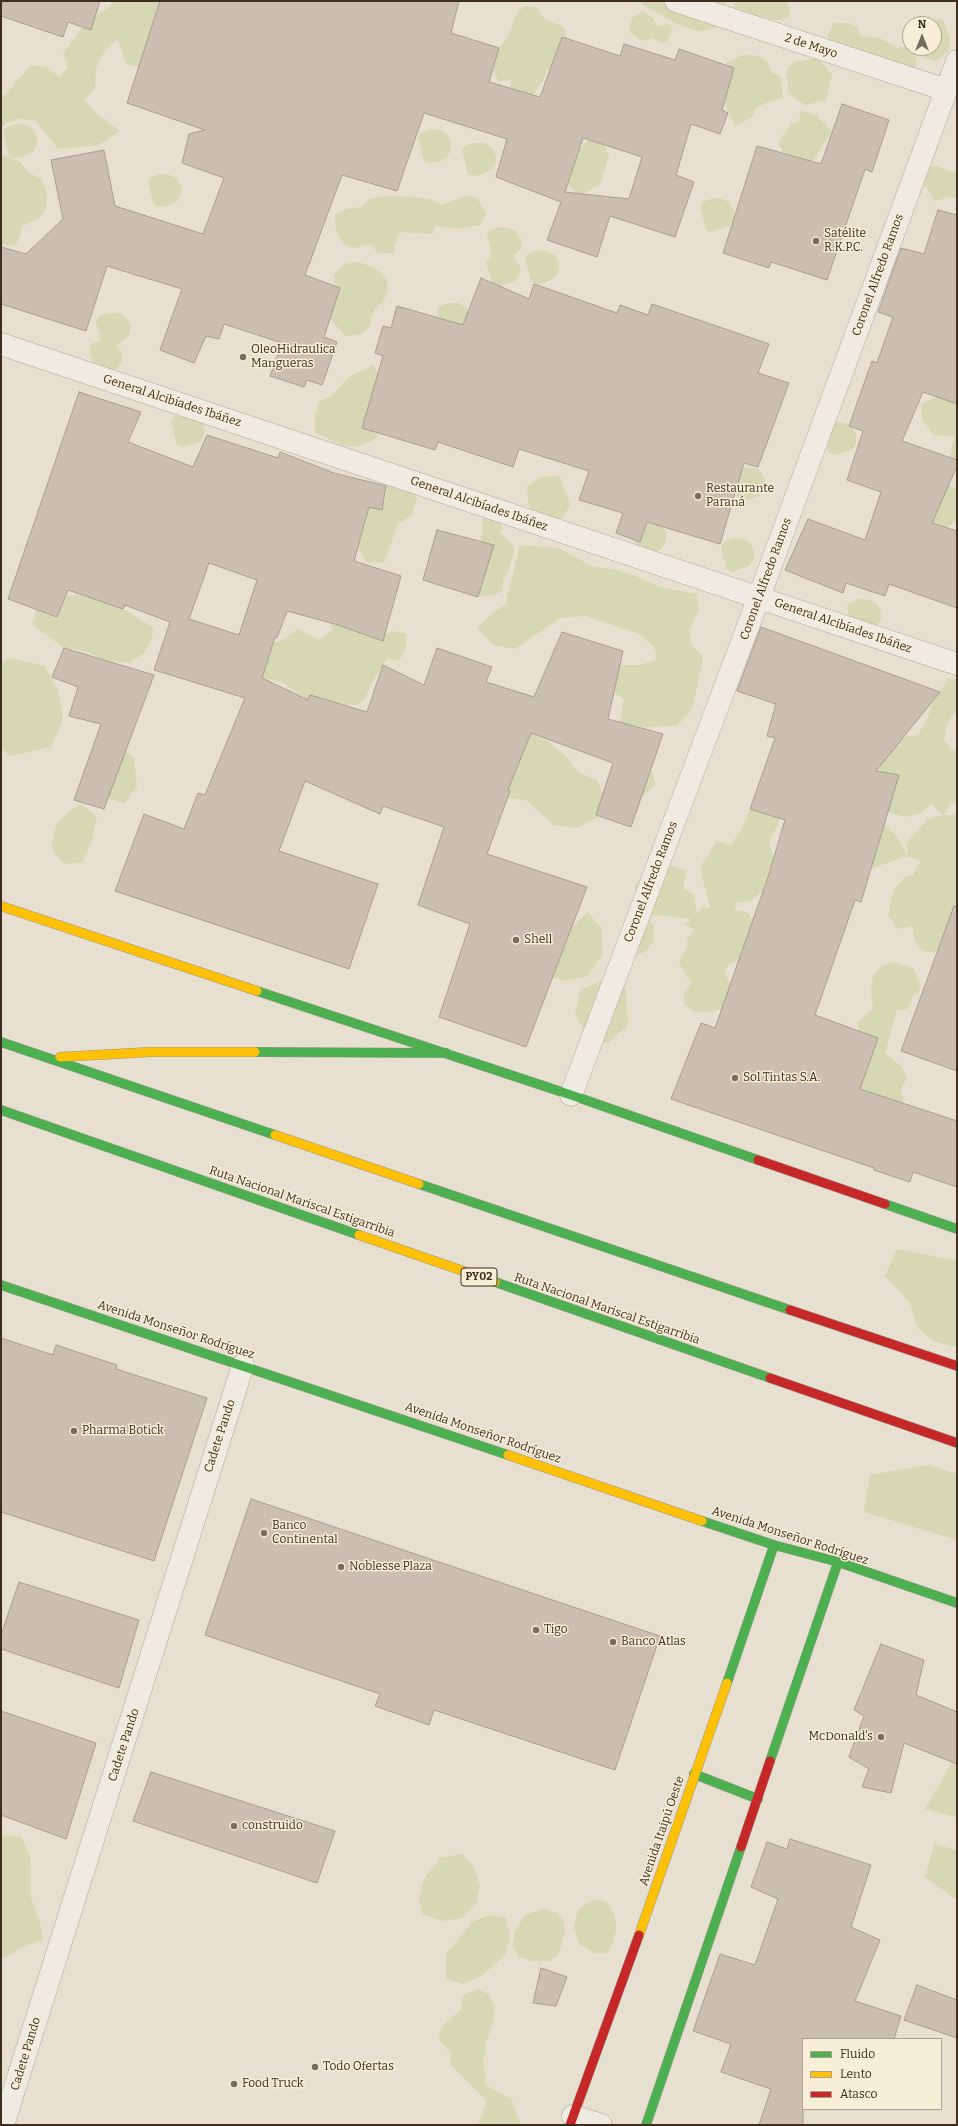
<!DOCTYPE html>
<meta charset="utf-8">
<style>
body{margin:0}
#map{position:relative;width:958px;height:2126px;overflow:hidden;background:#e7e0d1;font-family:Bitter,serif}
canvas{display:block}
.frame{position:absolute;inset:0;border:2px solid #3d2e20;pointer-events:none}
.legend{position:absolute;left:802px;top:2038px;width:140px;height:72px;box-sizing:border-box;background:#f7eed8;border:1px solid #ada18e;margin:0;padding:5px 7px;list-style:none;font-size:12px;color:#3d2e20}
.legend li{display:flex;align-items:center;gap:8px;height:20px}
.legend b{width:20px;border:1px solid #ada18e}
.north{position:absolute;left:902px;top:16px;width:40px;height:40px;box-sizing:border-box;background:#f7eed8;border:1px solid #ada18e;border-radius:50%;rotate:0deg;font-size:11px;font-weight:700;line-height:16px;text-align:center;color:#3d2e20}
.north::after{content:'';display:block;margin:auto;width:14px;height:18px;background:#786c5e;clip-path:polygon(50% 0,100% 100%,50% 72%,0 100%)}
</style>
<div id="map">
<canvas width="958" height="2126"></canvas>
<div class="frame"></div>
<ul class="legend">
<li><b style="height:5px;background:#4caf50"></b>Fluido</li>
<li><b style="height:5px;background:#ffc107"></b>Lento</li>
<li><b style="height:5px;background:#c62828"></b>Atasco</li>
</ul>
<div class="north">N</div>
</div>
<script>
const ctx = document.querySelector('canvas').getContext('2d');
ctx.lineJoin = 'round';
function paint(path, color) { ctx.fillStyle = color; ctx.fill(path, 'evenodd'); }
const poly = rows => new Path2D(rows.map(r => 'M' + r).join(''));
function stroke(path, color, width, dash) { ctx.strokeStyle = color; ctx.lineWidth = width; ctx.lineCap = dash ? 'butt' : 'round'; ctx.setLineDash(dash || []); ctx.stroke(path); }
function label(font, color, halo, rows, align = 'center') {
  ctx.font = font + ' Bitter,serif'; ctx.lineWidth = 3; ctx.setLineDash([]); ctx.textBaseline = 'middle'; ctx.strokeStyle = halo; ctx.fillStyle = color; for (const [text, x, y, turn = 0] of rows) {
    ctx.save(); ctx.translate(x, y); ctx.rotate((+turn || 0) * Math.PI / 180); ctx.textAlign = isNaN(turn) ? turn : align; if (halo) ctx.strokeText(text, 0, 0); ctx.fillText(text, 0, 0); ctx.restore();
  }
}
const green = poly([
 [115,1,166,1,143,68,126,64,118,39,105,50,96,68,95,88,85,100,94,111,120,131,99,145,58,149,36,121,19,119,5,124,1,129,1,96,5,95,31,65,47,67,59,77,68,68,63,53,86,22,108,8],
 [643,1,726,1,726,3,720,10,719,26,700,32,677,24,641,4],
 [743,1,787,1,790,10,789,17,781,20,772,20,763,16,751,20,736,15,734,3],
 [524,6,538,8,544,19,564,27,567,38,561,59,546,71,544,79,534,94,526,96,518,95,510,88,511,80,498,82,494,69,499,48,510,32,515,16],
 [643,11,653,18,657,26,670,24,672,30,667,43,660,43,653,38,641,41,629,31,632,18],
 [918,19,943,20,950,39,948,52,936,61,924,58,914,48,934,48,934,24,910,24,910,34,908,24],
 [834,23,850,23,858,29,861,36,880,38,897,48,908,46,915,55,917,63,912,72,833,46,827,36],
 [742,55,759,56,767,61,771,72,780,76,783,98,766,103,756,108,752,117,736,126,730,118,725,100,726,63],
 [817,58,832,74,827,98,823,101,805,105,788,93,787,70,794,62],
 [801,111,816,115,832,131,813,161,800,162,785,157,778,142,791,124,799,121],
 [15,124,26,125,33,129,37,138,37,145,32,152,25,156,15,158,9,156,3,132,6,128],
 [430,129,440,130,447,134,451,143,451,150,447,157,440,161,430,163,424,161,418,138,421,133],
 [589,140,604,145,609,155,605,170,599,185,584,193,576,193,568,184,572,170,572,154],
 [474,143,484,143,492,148,496,156,496,163,491,170,483,174,474,176,468,174,462,151,465,146],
 [4,155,20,162,28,172,41,179,47,193,46,209,39,218,22,226,20,236,15,246,1,244,1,156],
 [938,166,949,171,957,172,957,200,951,197,934,201,927,187,912,183,918,168],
 [160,174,170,175,177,179,181,187,181,195,177,201,169,205,160,207,154,205,148,182,151,177],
 [467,195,477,198,486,214,480,225,457,229,436,226,432,234,400,232,395,245,395,253,378,253,370,244,354,248,346,246,336,232,335,215,346,209,362,207,369,199,384,196,412,197,431,199,442,205],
 [713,198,723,199,730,203,734,211,734,219,729,226,712,232,706,230,700,207,703,202],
 [499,227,509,228,517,232,521,240,521,248,513,257,520,266,520,274,515,281,498,287,493,285,486,262,492,256,487,235,490,231],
 [537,250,547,251,555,255,559,263,559,271,554,278,547,282,537,284,531,282,525,258,528,254],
 [359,262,374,268,382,274,387,280,388,291,383,302,374,310,369,328,361,335,345,336,331,319,329,301,336,287,334,275,344,264],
 [449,303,459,303,466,308,471,315,471,323,443,334,437,311,440,306],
 [108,313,118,313,126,317,130,325,130,333,125,340,117,344,122,354,122,362,117,368,111,372,95,372,89,348,92,344,101,340,96,321,99,316],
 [374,365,386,393,376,439,356,447,341,445,315,432,315,416,320,401,331,396,350,376],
 [939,396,953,403,957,398,957,471,949,465,954,436,933,435,922,418,921,404],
 [183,414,201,419,204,427,204,435,200,442,183,447,177,445,171,422,174,417],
 [835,422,845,423,852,427,856,435,856,443,852,450,835,455,829,453,825,440],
 [744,468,754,468,761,472,765,480,765,488,761,492,760,496,743,501,738,499,734,486,734,471],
 [560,476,570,505,562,519,546,516,529,508,527,487,540,477],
 [403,478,417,498,412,514,397,526,384,563,367,562,357,548,366,524,368,507,385,501,387,485],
 [945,484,957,489,957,520,947,528,933,522,928,505],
 [489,516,500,519,503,529,500,533,513,545,514,552,508,573,503,579,503,591,493,595,481,596,466,592,480,591,489,561,480,544,483,528,482,519],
 [644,521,662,526,666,534,666,541,661,548,654,552,638,552,632,529],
 [733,538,743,539,750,543,754,551,754,559,749,566,732,572,727,570,721,546,724,542],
 [520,545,558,548,594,567,613,569,638,577,659,587,696,594,699,610,689,630,692,645,703,657,692,710,677,726,643,727,619,723,624,700,614,692,619,665,639,665,657,660,654,647,639,634,586,616,560,618,515,649,493,645,478,628,490,615,505,605],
 [83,595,123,609,154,628,150,643,144,653,129,663,105,660,85,651,64,648,32,624,37,608,57,596],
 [859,599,870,600,877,604,881,612,881,620,876,627,849,618,847,607,850,603],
 [331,623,379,636,392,631,406,634,406,649,399,661,387,659,371,684,366,697,358,705,339,705,319,697,309,701,282,682,262,678,262,667,266,644,281,641,298,629,319,640,332,631],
 [10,658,45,666,58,690,63,718,51,747,10,756,1,748,1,663],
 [948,679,957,679,957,711,953,714,946,727,944,740,957,754,957,802,950,804,944,815,957,815,957,925,946,929,936,953,922,951,914,939,912,926,899,929,888,916,894,889,906,876,913,875,920,861,907,856,873,868,859,849,871,824,886,826,897,836,907,855,907,843,913,835,928,819,943,815,931,804,919,814,905,817,888,812,881,796,879,775,882,758,905,737,918,735,928,717,932,704],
 [530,733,546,740,567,757,579,773,597,780,603,795,600,816,578,828,553,825,526,800,489,796],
 [122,748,134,757,137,787,124,803,97,795],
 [645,764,653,773,655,786,643,796,632,798],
 [80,803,97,817,91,842,83,862,64,864,51,847,57,822],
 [753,803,777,807,780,820,769,843,774,858,763,890,750,901,736,903,735,910,747,912,759,928,740,959,729,964,724,973,731,984,722,1009,712,1012,695,1012,684,1004,684,992,692,983,682,970,679,960,688,947,687,940,694,930,685,924,691,919,656,915,645,916,654,925,653,941,647,950,640,954,625,952,635,905,635,885,659,862,685,870,684,889,694,895,697,914,703,907,710,908,700,867,717,841,731,845,743,826],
 [587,912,601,927,603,954,588,976,563,981,553,977,572,928],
 [895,962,912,968,917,975,920,984,919,993,911,997,912,1003,907,1009,897,1010,885,1053,902,1067,907,1078,901,1089,904,1104,867,1099,854,1082,861,1048,857,1022,873,1009,871,990,874,973,883,965],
 [606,978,626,989,628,1025,608,1043,591,1042,575,1015,580,990],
 [897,1249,957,1261,957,1345,954,1347,933,1341,917,1327,910,1303,885,1276],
 [929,1465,957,1474,957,1540,864,1512,870,1475],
 [952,1762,957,1766,957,1817,925,1809],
 [1,1835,22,1837,31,1859,31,1898,39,1919,43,1940,23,1947,1,1960],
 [934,1844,957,1850,957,1900,925,1877],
 [462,1854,474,1867,480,1887,476,1904,462,1918,443,1921,422,1914,419,1898,424,1879,440,1858],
 [592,1900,606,1901,615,1915,616,1929,613,1944,607,1953,594,1953,579,1944,574,1928,578,1910],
 [544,1909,557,1913,564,1921,565,1931,558,1956,548,1961,533,1961,518,1957,512,1945,515,1931,525,1915],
 [489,1915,506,1918,510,1937,506,1954,482,1976,463,1984,446,1979,446,1954,472,1922],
 [478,1989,488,1994,495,2006,492,2025,486,2042,483,2064,487,2086,511,2099,521,2125,478,2125,487,2101,450,2064,451,2053,439,2040,441,2027,461,2009,463,1995]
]);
const building = poly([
 [1,1,100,1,91,30,68,22,63,37,1,16,1,1],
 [160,1,459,1,451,33,499,48,489,82,540,97,562,37,620,56,624,44,675,60,679,49,734,68,722,110,728,113,720,134,691,124,676,175,694,182,675,237,610,216,597,257,547,240,561,202,496,177,507,139,424,113,397,191,342,175,305,275,340,288,324,337,337,342,322,385,307,380,304,387,270,376,282,343,224,324,219,339,206,336,194,363,160,350,182,289,107,266,86,331,1,304,1,247,26,254,63,219,51,160,104,150,115,206,203,234,224,178,182,163,189,134,205,130,127,103,160,1],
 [583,138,642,157,629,199,565,192,583,138],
 [842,104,889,120,872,172,865,169,827,280,771,262,769,268,723,253,757,146,821,164,842,104],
 [938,210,957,215,957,404,923,392,902,441,957,460,957,466,932,523,957,531,957,608,889,584,885,596,846,583,843,593,785,570,808,519,865,540,881,492,847,480,863,431,849,426,872,361,877,363,893,317,878,312,901,248,924,254,938,210],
 [481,278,529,299,534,284,617,313,620,305,648,315,652,304,769,344,758,373,789,383,758,467,744,463,720,544,647,522,640,542,616,533,623,513,579,500,589,471,519,449,513,467,438,442,435,450,362,428,383,356,375,353,383,326,391,328,397,306,463,325,481,278],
 [79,392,141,412,128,442,193,467,207,435,278,458,280,452,334,473,386,486,382,510,369,507,354,561,401,576,383,641,335,624,287,611,277,638,275,637,262,678,308,700,310,695,367,712,383,665,424,685,437,648,492,667,486,682,534,697,562,632,623,651,608,719,663,734,631,827,596,815,613,763,531,733,508,790,510,791,487,854,587,887,526,1047,439,1017,470,924,418,905,444,827,383,806,380,814,305,781,279,851,378,884,349,969,115,891,144,814,184,829,198,793,205,795,245,698,154,670,170,622,125,605,123,609,68,590,57,617,8,599,79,392],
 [209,563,257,580,239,635,189,619,209,563],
 [437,530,494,545,478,597,423,580,437,530],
 [761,627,940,692,876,771,899,775,861,902,855,900,815,1015,878,1038,860,1089,957,1121,957,1187,913,1172,910,1182,874,1170,874,1168,671,1099,701,1023,715,1028,768,877,785,820,750,809,775,738,767,736,776,704,737,691,761,627],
 [64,648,154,675,104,809,74,800,101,724,69,716,78,687,52,677,64,648],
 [954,906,957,907,957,1071,901,1051,954,906],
 [1,1338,53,1355,56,1345,117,1365,116,1369,207,1398,154,1561,1,1512,1,1338],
 [251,1499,660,1636,615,1770,434,1710,429,1725,375,1706,380,1694,205,1635,251,1499],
 [19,1582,139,1620,119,1688,1,1649,1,1635,19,1582],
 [881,1644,924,1660,916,1695,957,1712,957,1764,904,1743,891,1793,862,1787,869,1769,849,1757,864,1716,854,1710,881,1644],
 [1,1711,96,1743,66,1839,1,1815,1,1711],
 [151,1772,335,1831,317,1883,133,1821,151,1772],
 [790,1839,871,1865,851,1927,880,1940,855,2001,901,2016,894,2039,803,2039,803,2125,759,2125,771,2089,721,2072,731,2044,693,2031,720,1954,755,1965,778,1899,751,1887,767,1842,787,1849,790,1839],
 [541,1968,567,1977,556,2006,533,2003,541,1968],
 [917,1985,957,2000,957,2038,904,2020,917,1985]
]);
const street = poly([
 [676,1,946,90],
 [1,344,957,664],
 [571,1095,759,597,957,61],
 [573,2116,601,2125],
 [3,2125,243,1365]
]);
const fast = poly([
 [257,991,571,1095,758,1160],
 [1,1042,275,1135],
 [255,1052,446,1053],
 [1,1110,359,1235],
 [419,1184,790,1310],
 [885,1204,957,1229],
 [495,1282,770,1378],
 [1,1285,508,1455],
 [702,1521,774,1545,838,1562,957,1603],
 [727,1683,774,1545],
 [770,1761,838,1562],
 [694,1774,758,1799],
 [646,2125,741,1847]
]);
const slow = poly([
 [1,906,257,991],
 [60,1057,151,1052,255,1052],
 [275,1135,419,1184],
 [359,1235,495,1282],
 [508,1455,702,1521],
 [639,1935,727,1683]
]);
const jam = poly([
 [758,1160,885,1204],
 [790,1310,957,1366],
 [770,1378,957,1443],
 [741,1847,770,1761],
 [570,2125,639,1935]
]);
const markers = [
 [816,241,4,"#786c5e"],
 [243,357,4,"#786c5e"],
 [698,496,4,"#786c5e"],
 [516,940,4,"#786c5e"],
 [735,1078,4,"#786c5e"],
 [74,1431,4,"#786c5e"],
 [264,1533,4,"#786c5e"],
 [341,1567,4,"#786c5e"],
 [536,1630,4,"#786c5e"],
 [613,1642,4,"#786c5e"],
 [881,1737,4,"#786c5e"],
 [234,1826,4,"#786c5e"],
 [315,2067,4,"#786c5e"],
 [234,2084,4,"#786c5e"]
];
const shields = [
 [479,1277,36]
];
const shieldNames = [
 ["PY02",479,1277]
];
const streetNames = [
 ["2 de Mayo",811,46,18],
 ["Coronel Alfredo Ramos",878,275,-70],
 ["General Alcibíades Ibáñez",172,401,18],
 ["General Alcibíades Ibáñez",479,504,19],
 ["Coronel Alfredo Ramos",766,579,-70],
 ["General Alcibíades Ibáñez",843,626,19],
 ["Coronel Alfredo Ramos",651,882,-69],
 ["Ruta Nacional Mariscal Estigarribia",302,1202,19],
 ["Ruta Nacional Mariscal Estigarribia",607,1309,19],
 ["Avenida Monseñor Rodríguez",176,1330,18],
 ["Avenida Monseñor Rodríguez",483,1433,19],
 ["Cadete Pando",220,1436,-72],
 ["Avenida Monseñor Rodríguez",790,1536,18],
 ["Cadete Pando",124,1745,-72],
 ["Avenida Itaipú Oeste",662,1831,-71],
 ["Cadete Pando",26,2054,-73]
];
const poiNames = [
 ["Satélite",824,234],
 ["R.K.P.C.",824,248],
 ["OleoHidraulica",251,350],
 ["Mangueras",251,364],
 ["Restaurante",706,489],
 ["Paraná",706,503],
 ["Shell",524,940],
 ["Sol Tintas S.A.",743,1078],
 ["Pharma Botick",82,1431],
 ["Banco",272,1526],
 ["Continental",272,1540],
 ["Noblesse Plaza",349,1567],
 ["Tigo",544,1630],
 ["Banco Atlas",621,1642],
 ["McDonald's",873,1737,"right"],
 ["construido",242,1826],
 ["Todo Ofertas",323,2067],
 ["Food Truck",242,2084]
];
paint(green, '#d6d7b3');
paint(building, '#cbbfb2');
stroke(building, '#a89c90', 1);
stroke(street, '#ada599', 23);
stroke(fast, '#9c958a', 10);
stroke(slow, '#9c958a', 10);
stroke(jam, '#9c958a', 10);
stroke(street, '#efebe3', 22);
stroke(fast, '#4caf50', 9);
stroke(slow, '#ffc107', 9);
stroke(jam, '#c62828', 9);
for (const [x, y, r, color] of markers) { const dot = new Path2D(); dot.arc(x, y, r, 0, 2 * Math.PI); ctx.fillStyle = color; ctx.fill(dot); stroke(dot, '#f7eed8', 1.5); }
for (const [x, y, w] of shields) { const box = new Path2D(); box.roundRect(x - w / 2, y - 9, w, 18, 3); ctx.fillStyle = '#f7eed8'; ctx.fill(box); stroke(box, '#3d2e20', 1); }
label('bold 11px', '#3d2e20', null, shieldNames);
label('12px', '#3d2e20', '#f7eed8', streetNames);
label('12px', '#3d2e20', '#f7eed8', poiNames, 'left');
</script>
